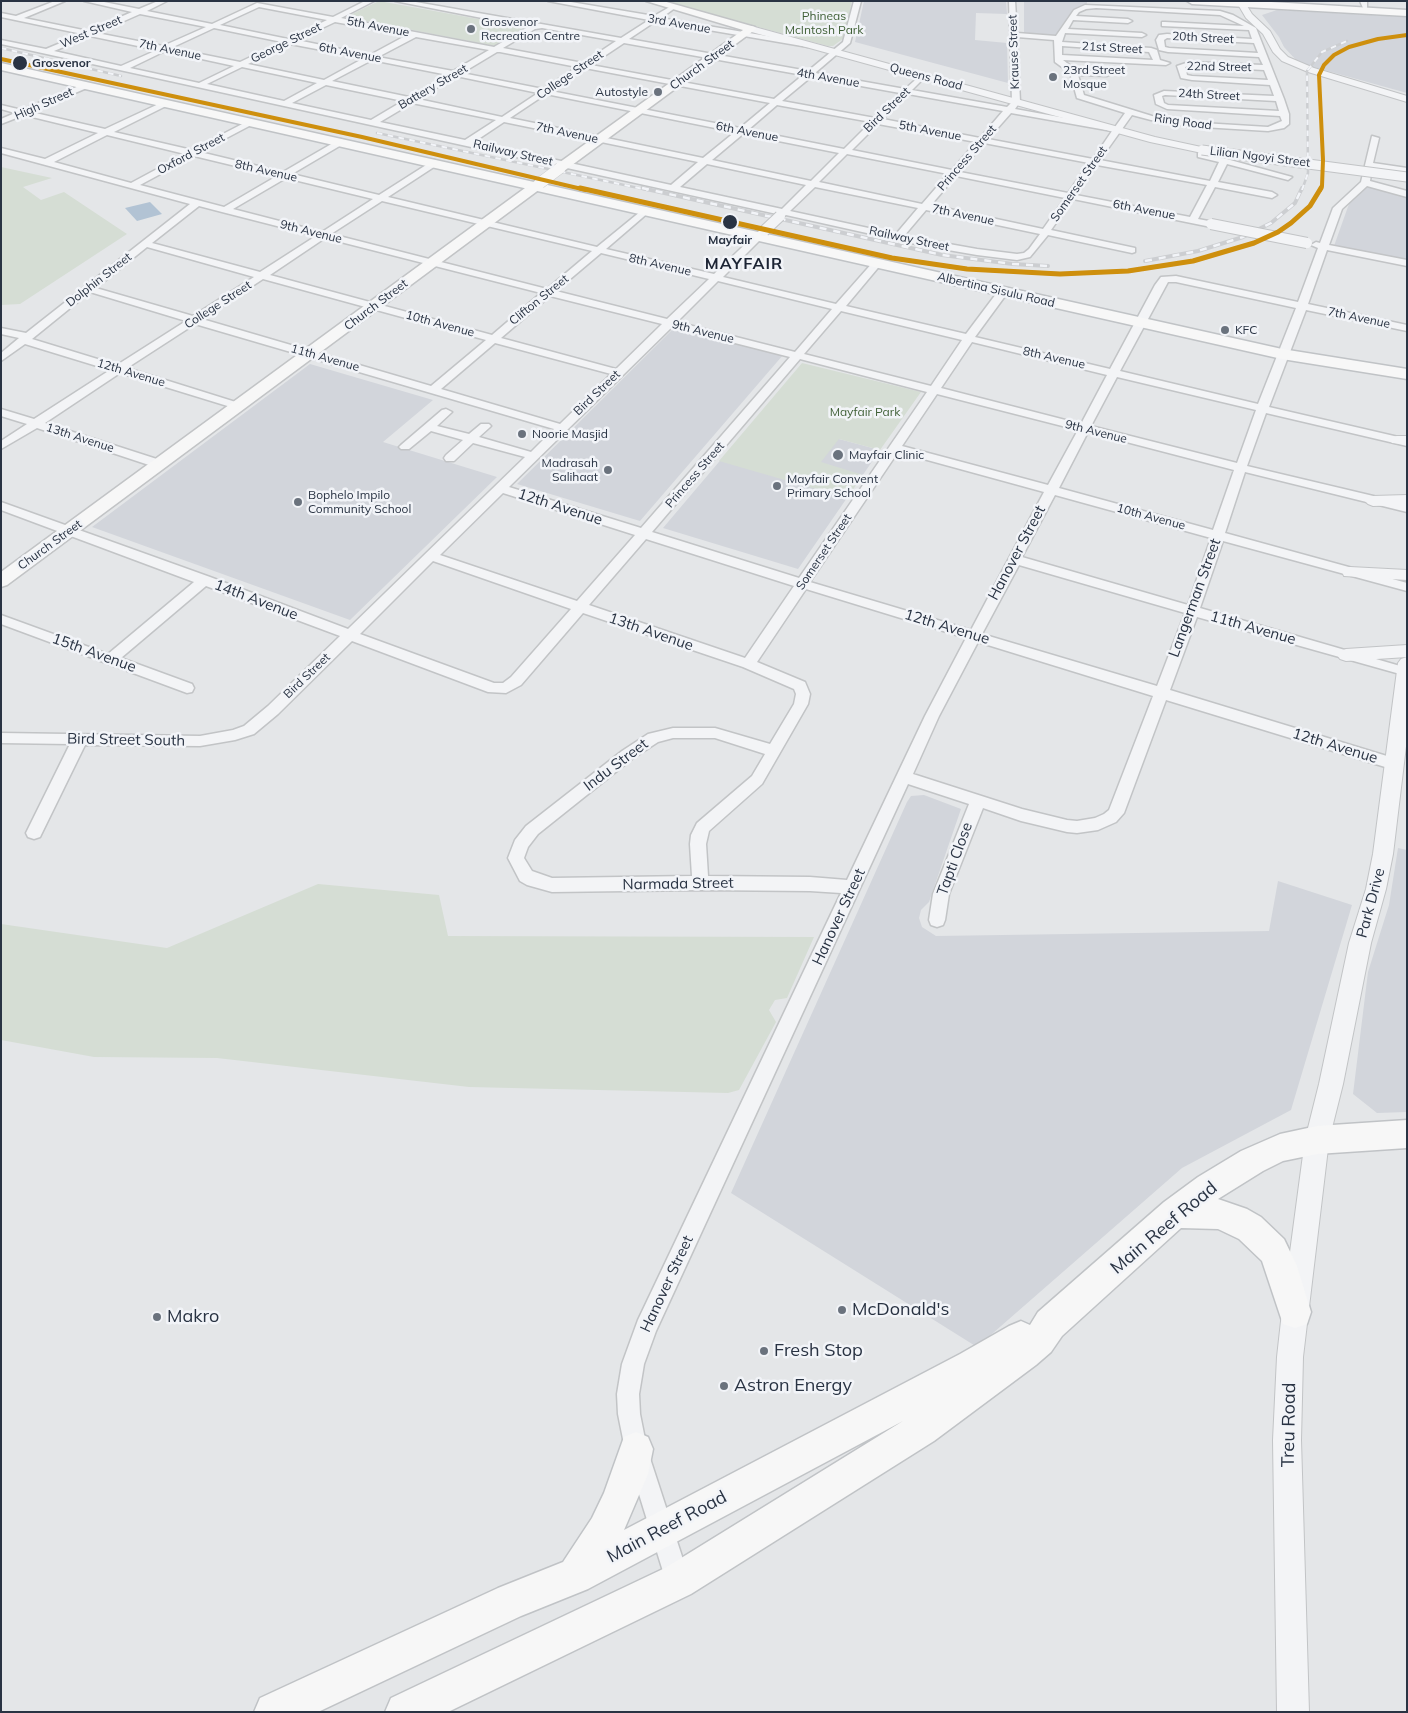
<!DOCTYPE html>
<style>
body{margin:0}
#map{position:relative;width:1408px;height:1713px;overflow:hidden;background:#e4e6e8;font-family:Mulish,sans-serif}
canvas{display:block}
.frame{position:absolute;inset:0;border:2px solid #293343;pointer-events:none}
</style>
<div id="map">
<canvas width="1408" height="1713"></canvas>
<div class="frame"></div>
</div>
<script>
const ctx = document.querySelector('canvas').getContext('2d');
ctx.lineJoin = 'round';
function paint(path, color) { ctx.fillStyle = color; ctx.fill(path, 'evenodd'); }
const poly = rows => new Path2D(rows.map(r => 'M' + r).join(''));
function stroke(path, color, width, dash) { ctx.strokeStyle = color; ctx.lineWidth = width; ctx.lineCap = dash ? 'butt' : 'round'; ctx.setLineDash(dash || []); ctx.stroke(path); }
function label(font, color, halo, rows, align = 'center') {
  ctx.font = font + ' Mulish,sans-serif'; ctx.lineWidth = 5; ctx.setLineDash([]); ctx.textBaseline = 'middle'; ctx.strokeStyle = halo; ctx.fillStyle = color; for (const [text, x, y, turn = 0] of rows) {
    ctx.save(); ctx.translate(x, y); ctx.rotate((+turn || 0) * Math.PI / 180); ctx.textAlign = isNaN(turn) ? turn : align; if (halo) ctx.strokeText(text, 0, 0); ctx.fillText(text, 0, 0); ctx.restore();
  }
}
const built = poly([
 [864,1,1006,1,1007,14,976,13,975,40,1007,43,1008,83,855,42],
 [1024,1,1087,1,1087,5,1074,9,1055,36,1024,34],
 [1277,10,1407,17,1407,93,1306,65,1296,60,1284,47,1279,37,1262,15],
 [1368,186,1407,197,1407,260,1334,246,1350,201],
 [674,328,783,355,640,521,517,484],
 [310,364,433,400,383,442,497,477,350,620,92,527],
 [757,417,880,450,798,569,663,528],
 [924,795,961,809,929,902,921,910,919,918,922,927,936,936,1269,931,1278,881,1352,905,1291,1110,1182,1168,977,1347,731,1193,907,802,911,796],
 [1398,848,1407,850,1407,1112,1377,1113,1353,1094,1368,972,1389,905]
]);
const green = poly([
 [379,1,451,14,526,28,495,46,346,17],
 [663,1,852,1,844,38,833,46,828,46],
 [1,167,52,178,23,187,41,200,64,192,127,234,20,304,1,305],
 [802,363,921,392,880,450,839,439,821,462,863,475,847,498,719,461],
 [318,884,439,895,448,936,814,937,787,998,775,1000,769,1010,776,1022,739,1090,728,1093,469,1087,217,1058,94,1057,1,1040,1,924,167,948]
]);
const water = poly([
 [150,202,162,214,137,221,125,208]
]);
const minor = poly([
 [55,1,65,1,24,18,88,31,132,12,84,1,99,1,139,9,158,1,167,1,147,11,212,24,257,3,333,17,365,1,374,1,341,18,494,47,528,27,395,1,410,1,621,38,649,20,548,1,565,1,654,16,673,5,676,7,675,8,661,18,808,43,812,45,808,47,656,21,629,39,808,71,843,42,854,1,861,1,850,43,815,73,905,89,922,74,926,76,912,90,1007,107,1012,102,1009,1,1015,1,1017,33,1056,36,1074,10,1085,5,1220,11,1233,15,1256,28,1284,99,1289,114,1289,124,1284,128,1268,131,1186,126,1151,120,1132,115,1100,160,1210,181,1219,162,1198,157,1198,153,1201,152,1292,177,1288,180,1227,164,1218,182,1272,192,1277,195,1272,198,1215,187,1198,219,1214,222,1216,224,1211,227,1073,199,1051,230,1135,248,1135,252,1132,253,1048,235,1030,257,1017,260,977,255,925,246,786,215,780,219,775,216,777,214,1,44,1,40,46,49,82,34,1,17,1,13,16,16,55,1],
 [259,7,327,20,288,39,220,25,259,7],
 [1096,8,1220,15,1244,26,1165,22,1162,22,1162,26,1249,30,1252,39,1167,34,1159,35,1156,40,1159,50,1168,52,1259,57,1263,65,1189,62,1177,66,1181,78,1192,80,1270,85,1274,96,1164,91,1154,95,1156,104,1167,109,1280,116,1282,121,1268,127,1186,122,1152,116,1084,95,1078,75,1107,76,1111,74,1107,72,1076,70,1063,60,1166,65,1170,63,1160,60,1157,50,1151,48,1062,42,1065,33,1142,37,1146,35,1142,33,1068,29,1073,20,1128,23,1132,21,1128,19,1076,16,1079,12,1086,9,1096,8],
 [140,14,206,27,163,46,97,33,140,14],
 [335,22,407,35,370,55,297,40,335,22],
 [214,28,282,42,240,62,171,48,214,28],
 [542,28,616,41,583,63,503,48,535,29,542,28],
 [90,36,157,50,121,66,54,51,90,36],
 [416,37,489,50,453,71,378,57,416,37],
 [1017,37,1054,40,1055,62,1070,73,1077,98,1125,113,1115,127,1015,109,1020,102,1017,37],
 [1167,38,1254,43,1258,53,1169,48,1165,47,1164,40,1167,38],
 [624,43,803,75,774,99,591,65,624,43],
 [290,44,364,58,324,80,248,64,290,44],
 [1062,46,1149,52,1153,60,1062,55,1062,46],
 [165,51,234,66,199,83,130,68,165,51],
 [497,52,500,52,577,67,543,89,462,73,497,52],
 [372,60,448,75,409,97,332,81,372,60],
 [1189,66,1264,70,1268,80,1192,76,1187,75,1185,67,1189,66],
 [242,67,317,83,284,101,207,84,242,67],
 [585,68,770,103,740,128,551,91,585,68],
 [456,76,538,93,502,117,418,99,456,76],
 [811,77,900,93,875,118,782,101,811,77],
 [326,85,403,101,371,120,292,103,326,85],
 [546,94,735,132,703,158,510,118,546,94],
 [908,94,1003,111,980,138,883,119,908,94],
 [1165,95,1276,101,1279,111,1168,105,1164,103,1162,96,1165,95],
 [412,103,496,120,465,140,380,122,412,103],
 [777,105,871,122,844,149,748,130,777,105],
 [1011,113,1112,131,1093,159,988,139,1011,113],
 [504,122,698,162,671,185,474,142,504,122],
 [878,124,976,142,952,170,852,150,878,124],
 [743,134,839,153,811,181,712,160,743,134],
 [984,143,1089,163,1068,193,960,172,984,143],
 [847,154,948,174,922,204,819,182,847,154],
 [707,164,806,185,782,209,680,187,707,164],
 [1097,165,1207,185,1190,217,1076,195,1097,165],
 [956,176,1065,198,1043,229,931,205,956,176],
 [815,187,918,208,896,234,790,211,815,187],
 [926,210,1040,234,1029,249,1024,253,1017,254,977,249,904,236,926,210],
 [1360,1,1367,1,1367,8,1363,8,1360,1],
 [86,83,90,85,89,87,31,112,105,129,165,101,168,101,168,105,114,132,192,150,250,120,253,120,253,124,200,152,283,172,340,139,343,140,343,144,292,174,379,195,434,160,437,161,437,165,388,197,597,247,646,207,651,210,649,212,606,249,714,274,761,229,764,228,767,229,767,233,723,277,836,304,874,261,877,260,882,263,846,306,966,334,999,290,1003,289,1008,292,975,337,1110,369,1155,285,1161,277,1176,276,1298,302,1318,248,1311,245,1316,242,1320,243,1333,208,1361,182,1372,136,1379,138,1373,163,1407,168,1407,174,1372,168,1370,181,1407,191,1407,197,1367,186,1342,209,1329,245,1407,260,1407,266,1327,250,1308,304,1407,325,1407,331,1306,310,1269,407,1407,439,1407,446,1266,413,1247,466,1407,504,1407,512,1245,472,1225,533,1407,583,1407,591,1223,541,1200,608,1407,668,1407,676,1197,617,1170,690,1400,760,1403,764,1400,768,1395,770,1166,700,1124,813,1116,822,1098,830,1077,833,1067,832,1021,821,983,808,949,894,945,920,943,925,937,927,931,925,929,920,933,894,969,804,908,784,656,1331,644,1364,639,1394,640,1414,647,1449,690,1581,687,1590,678,1593,669,1590,666,1581,625,1449,618,1414,617,1394,622,1364,638,1320,841,893,810,891,701,890,552,892,527,885,520,881,508,858,515,840,526,826,622,751,648,734,673,728,715,728,770,744,794,704,796,694,794,689,743,667,583,613,521,685,506,693,488,692,352,641,278,714,254,734,235,740,200,746,85,745,40,837,34,839,28,837,26,833,70,744,1,743,1,733,200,736,233,730,244,726,268,706,340,636,206,586,121,658,192,684,194,688,192,692,187,693,1,624,1,615,108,654,194,582,1,510,1,502,210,577,348,629,525,457,473,443,454,461,446,461,444,458,446,455,463,440,431,431,409,449,401,449,399,447,401,445,442,410,446,409,452,412,437,426,469,434,481,424,489,424,491,426,489,428,479,437,531,452,554,429,195,324,127,368,242,404,244,406,242,408,234,408,120,373,45,423,163,461,165,464,163,467,155,467,37,428,1,449,1,441,27,424,1,416,1,409,34,419,110,370,25,344,1,361,1,353,19,338,1,334,1,328,26,333,190,204,1,153,1,148,45,159,98,133,24,115,1,124,1,119,15,113,1,109,1,105,22,110,86,83],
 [107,135,185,154,131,183,54,162,107,135],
 [194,156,277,176,224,207,140,185,194,156],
 [286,178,373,199,322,232,233,209,286,178],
 [382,201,592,251,547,289,331,234,382,201],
 [199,206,222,212,316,236,260,272,152,243,199,206],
 [325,238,541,293,492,335,270,275,325,238],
 [147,247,254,277,193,316,96,288,147,247],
 [601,253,709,279,667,319,556,291,601,253],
 [263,279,486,340,431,386,202,319,263,279],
 [718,281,832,309,795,352,677,322,718,281],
 [1168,282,1176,282,1296,308,1258,404,1120,371,1168,282],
 [90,292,186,321,117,365,32,339,90,292],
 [550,296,662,324,616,369,501,338,550,296],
 [841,311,962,340,931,386,804,354,841,311],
 [672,327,790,357,641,528,509,487,672,327],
 [972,342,1107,375,1081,424,941,388,972,342],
 [495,343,611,374,560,424,441,389,495,343],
 [800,359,927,392,799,578,652,532,800,359],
 [1117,377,1256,410,1237,463,1091,426,1117,377],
 [937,394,1078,430,1048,485,902,446,937,394],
 [1088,432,1234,470,1213,530,1059,488,1088,432],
 [898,452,1044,492,971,630,810,582,898,452],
 [503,493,635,535,577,601,440,555,503,493],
 [1055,495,1211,538,1188,605,1022,557,1055,495],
 [646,539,794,586,745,658,589,605,646,539],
 [433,561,571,609,511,677,503,683,494,683,360,634,433,561],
 [1019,565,1185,613,1157,686,982,634,1019,565],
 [806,589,966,638,925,716,847,880,810,877,708,876,706,844,709,831,762,784,808,704,810,694,805,682,757,662,806,589],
 [978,642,1153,696,1109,810,1104,814,1095,818,1077,821,1067,820,1022,809,913,774,939,716,978,642],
 [673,738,715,738,765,754,752,776,697,823,691,835,690,844,692,876,552,878,532,871,524,858,528,847,538,834,632,759,658,742,673,738]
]);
const tertiary = poly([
 [1236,1,1244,1,1252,14,1270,31,1280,49,1288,57,1314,68,1407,96,1407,102,1308,72,1282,61,1273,52,1263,34,1246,18,1236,1],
 [751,26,1155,137,1206,148,1207,150,1202,153,1150,142,748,31,747,29,751,26],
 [1397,436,1407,436,1407,444,1392,443,1390,440,1392,437,1397,436],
 [1407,495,1407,505,1373,506,1368,504,1365,501,1368,498,1373,496,1407,495],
 [1350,567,1407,570,1407,580,1344,576,1342,572,1344,568,1350,567],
 [1407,645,1407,657,1346,661,1340,659,1337,655,1340,651,1346,649,1407,645],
 [1407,657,1407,738,1393,854,1386,889,1371,943,1343,1084,1329,1140,1303,1357,1301,1440,1309,1712,1277,1712,1273,1440,1277,1357,1282,1312,1305,1140,1319,1084,1349,943,1366,889,1373,854,1398,663,1401,659,1407,657]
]);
const secondary = poly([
 [646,1,663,1,755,27,756,29,564,171,556,171,554,168,556,165,743,30,646,1],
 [540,179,546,183,544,186,7,585,1,587,1,572,536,180,540,179]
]);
const primary = poly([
 [1187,1,1254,1,1407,10,1407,16,1192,4,1187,1],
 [1,63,1282,349,1407,369,1407,379,1282,359,1,70,1,63],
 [1407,1120,1407,1148,1317,1154,1283,1161,1263,1171,1218,1199,1247,1209,1261,1217,1284,1239,1297,1266,1311,1312,1307,1324,1295,1328,1283,1324,1262,1261,1239,1239,1218,1229,1181,1228,1062,1336,1051,1352,1036,1365,934,1441,691,1594,448,1712,385,1712,391,1698,665,1568,903,1421,588,1589,521,1616,318,1712,254,1712,260,1698,498,1588,563,1562,592,1518,604,1493,624,1437,636,1432,648,1437,653,1449,648,1474,624,1530,960,1354,1009,1326,1021,1321,1030,1325,1038,1312,1164,1202,1198,1177,1241,1151,1280,1134,1317,1126,1407,1120]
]);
const railFar1 = poly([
 [1,48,121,76],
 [1,59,362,137,586,190],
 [377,133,648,190],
 [1302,190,1308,173,1307,71,1322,52,1347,41],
 [1320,190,1322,186,1323,160,1319,75,1324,65,1334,55,1349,47,1378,39,1407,35]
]);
const rail = poly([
 [580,188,892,258,967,269,1060,274,1128,271,1193,261,1254,243,1278,232,1291,223,1310,206,1321,188],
 [642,188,942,255,1013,264,1048,266],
 [1145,261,1198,251,1243,237,1271,223,1295,203,1302,188]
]);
const minorBridge = poly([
 [1211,224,1307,243],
 [764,231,780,216]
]);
const tertiaryBridge = poly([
 [1202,150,1407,177]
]);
const secondaryBridge = poly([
 [540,183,560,168]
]);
const rail1Far1 = poly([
 [1,59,362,137,586,190],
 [1320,190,1322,186,1323,160,1319,75,1324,65,1334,55,1349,47,1378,39,1407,35]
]);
const rail1 = poly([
 [580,188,892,258,967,269,1060,274,1128,271,1193,261,1254,243,1278,232,1291,223,1310,206,1321,188]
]);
const markers = [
 [471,29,5,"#6a727d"],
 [20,63,8,"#293343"],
 [1053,77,5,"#6a727d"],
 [658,92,5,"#6a727d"],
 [730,222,8,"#293343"],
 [1225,330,5,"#6a727d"],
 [522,434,5,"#6a727d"],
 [838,455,6,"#6a727d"],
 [608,470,5,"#6a727d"],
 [777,486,5,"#6a727d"],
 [298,502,5,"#6a727d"],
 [842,1310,5,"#6a727d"],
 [157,1317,5,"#6a727d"],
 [764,1351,5,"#6a727d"],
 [724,1386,5,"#6a727d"]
];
const farParknames = [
 ["Phineas",824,16],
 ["McIntosh Park",824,30],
 ["Mayfair Park",865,412]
];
const farPoinames = [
 ["Grosvenor",481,22],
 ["Recreation Centre",481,36],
 ["23rd Street",1063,70],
 ["Mosque",1063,84],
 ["Autostyle",648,92,"right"],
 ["KFC",1235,330],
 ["Noorie Masjid",532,434],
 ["Mayfair Clinic",849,455],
 ["Madrasah",598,463,"right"],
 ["Salihaat",598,477,"right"],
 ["Mayfair Convent",787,479],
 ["Primary School",787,493],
 ["Bophelo Impilo",308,495],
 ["Community School",308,509]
];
const farStreetnames = [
 ["3rd Avenue",679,24,10],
 ["5th Avenue",378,27,11],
 ["West Street",91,32,-23],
 ["20th Street",1203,38,3],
 ["George Street",286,43,-26],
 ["21st Street",1112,48,3],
 ["7th Avenue",170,50,12],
 ["Krause Street",1014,52,-92],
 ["6th Avenue",350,53,11],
 ["Church Street",702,65,-36],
 ["22nd Street",1219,67,1],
 ["College Street",570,75,-34],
 ["Queens Road",926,77,15],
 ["4th Avenue",828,78,10],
 ["Battery Street",433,87,-30],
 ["24th Street",1209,95,3],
 ["High Street",44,104,-24],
 ["Bird Street",887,110,-44],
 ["Ring Road",1183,122,8],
 ["5th Avenue",930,131,11],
 ["6th Avenue",747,132,11],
 ["7th Avenue",567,133,12],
 ["Railway Street",513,153,13],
 ["Oxford Street",191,154,-28],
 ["Lilian Ngoyi Street",1260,157,7],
 ["Princess Street",967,158,-49],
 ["8th Avenue",266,171,13],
 ["Somerset Street",1079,184,-55],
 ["6th Avenue",1144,210,11],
 ["7th Avenue",963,215,12],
 ["9th Avenue",311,232,14],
 ["Railway Street",909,239,12],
 ["8th Avenue",660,265,13],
 ["Dolphin Street",99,280,-38],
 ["Albertina Sisulu Road",996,290,13],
 ["Clifton Street",539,300,-39],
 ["College Street",218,305,-33],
 ["Church Street",376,305,-37],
 ["7th Avenue",1359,318,12],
 ["10th Avenue",440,324,15],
 ["9th Avenue",703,332,14],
 ["11th Avenue",325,358,16],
 ["8th Avenue",1054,358,13],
 ["12th Avenue",131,373,17],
 ["Bird Street",597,393,-44],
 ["9th Avenue",1096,432,14],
 ["13th Avenue",80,438,18],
 ["Princess Street",695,475,-49],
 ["10th Avenue",1151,517,15],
 ["Church Street",50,545,-36],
 ["Somerset Street",824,552,-56],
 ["Bird Street",307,676,-44]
];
const farStopnames = [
 ["Grosvenor",32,63],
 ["Mayfair",730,240,"center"]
];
const streetNames = [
 ["12th Avenue",560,507,18],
 ["Hanover Street",1017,553,-62],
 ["Langerman Street",1195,598,-70],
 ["14th Avenue",256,600,21],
 ["12th Avenue",947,627,17],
 ["11th Avenue",1253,628,16],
 ["13th Avenue",651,632,19],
 ["15th Avenue",94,653,20],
 ["Bird Street South",126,740,1],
 ["12th Avenue",1335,746,17],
 ["Indu Street",616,765,-37],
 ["Tapti Close",955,859,-70],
 ["Narmada Street",678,884,-1],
 ["Park Drive",1371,903,-75],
 ["Hanover Street",839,917,-65],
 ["Hanover Street",667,1284,-65]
];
const farDistrictnames = [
 ["MAYFAIR",744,264]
];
const nearStreetnames = [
 ["Main Reef Road",1164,1228,-40],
 ["Treu Road",1289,1425,-89],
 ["Main Reef Road",667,1527,-28]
];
const nearPoinames = [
 ["McDonald's",852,1310],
 ["Makro",167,1317],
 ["Fresh Stop",774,1351],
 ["Astron Energy",734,1386]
];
paint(built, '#d2d5db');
paint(green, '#d5ddd4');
paint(water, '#b2c3d4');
stroke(minor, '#c2c4c6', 3);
stroke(tertiary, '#c2c4c6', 2);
stroke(secondary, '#c2c4c6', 3);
stroke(primary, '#c0c3c6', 3);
paint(minor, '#f3f4f6');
paint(tertiary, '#f3f4f6');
paint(secondary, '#f7f7f7');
paint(primary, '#f7f7f7');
stroke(railFar1, '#ccced1', 2.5);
stroke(rail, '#ccced1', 4);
stroke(railFar1, '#f2f4f8', 2, [5.5]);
stroke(rail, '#f2f4f8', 2.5, [7]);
stroke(minorBridge, '#c2c4c6', 12, []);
stroke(tertiaryBridge, '#c2c4c6', 11, []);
stroke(secondaryBridge, '#c2c4c6', 12, []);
stroke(minorBridge, '#f3f4f6', 10);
stroke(tertiaryBridge, '#f3f4f6', 9);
stroke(secondaryBridge, '#f7f7f7', 11);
stroke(rail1Far1, '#ce8f0d', 4);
stroke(rail1, '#ce8f0d', 5);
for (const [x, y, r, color] of markers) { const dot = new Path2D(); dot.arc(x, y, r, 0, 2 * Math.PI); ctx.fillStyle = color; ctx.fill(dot); stroke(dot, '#f2f4f8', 2); }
label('12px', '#3f5f36', '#f2f4f8', farParknames);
label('12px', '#293343', '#f2f4f8', farPoinames, 'left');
label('12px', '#293343', '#f2f4f8', farStreetnames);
label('bold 12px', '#293343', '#f2f4f8', farStopnames, 'left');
label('15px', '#293343', '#f2f4f8', streetNames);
ctx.letterSpacing = '1px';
label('bold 16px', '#1c2434', '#f2f4f8', farDistrictnames);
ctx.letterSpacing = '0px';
label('18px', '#293343', '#f2f4f8', nearStreetnames);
label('18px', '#293343', '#f2f4f8', nearPoinames, 'left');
</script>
